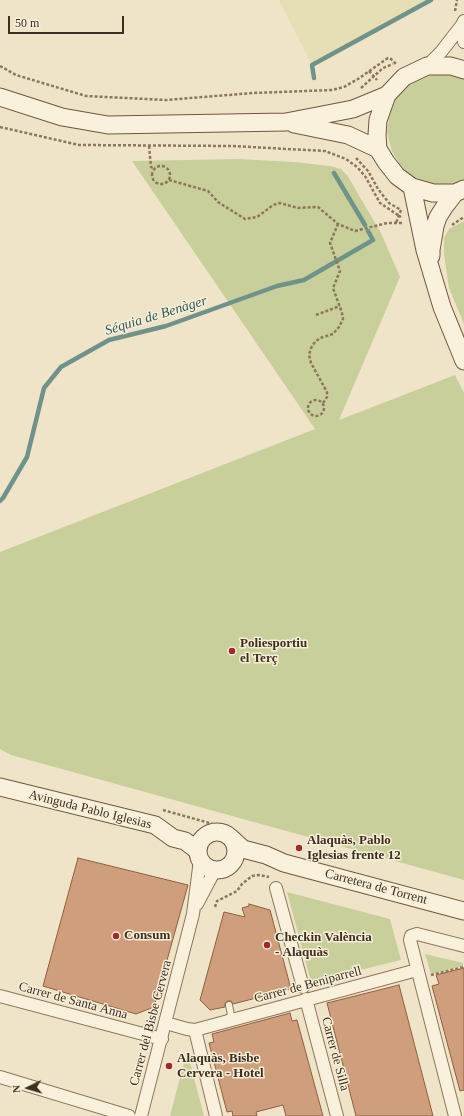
<!DOCTYPE html>
<meta charset="utf-8">
<style>
body{margin:0}
#map{position:relative;width:464px;height:1116px;overflow:hidden;background:#f0e4c8;font-family:"Times New Roman",serif}
canvas{display:block}
.north{position:absolute;left:8px;top:1068px;width:40px;height:40px;-webkit-text-stroke:3px #f7eed8;paint-order:stroke;rotate:265deg;font-size:11px;font-weight:700;line-height:16px;text-align:center;color:#3d2e20}
.north::after{content:'';display:block;margin:auto;width:14px;height:18px;background:#3d2e20;clip-path:polygon(50% 0,100% 100%,50% 72%,0 100%)}
.scale{position:absolute;left:8px;top:16px;width:116px;height:18px;box-sizing:border-box;border:2px solid #3d2e20;border-top:0;padding-left:5px;font-size:12px;line-height:14px;white-space:nowrap;color:#3d2e20;-webkit-text-stroke:3px #f7eed8;paint-order:stroke}
</style>
<div id="map">
<canvas width="464" height="1116"></canvas>
<div class="north">N</div>
<div class="scale">50 m</div>
</div>
<script>
const ctx = document.querySelector('canvas').getContext('2d');
ctx.lineJoin = 'round';
function paint(path, color) { ctx.fillStyle = color; ctx.fill(path, 'evenodd'); }
const poly = rows => new Path2D(rows.map(r => 'M' + r).join(''));
function stroke(path, color, width, dash) { ctx.strokeStyle = color; ctx.lineWidth = width; ctx.lineCap = dash ? 'butt' : 'round'; ctx.setLineDash(dash || []); ctx.stroke(path); }
function label(font, color, halo, rows, align = 'center') {
  ctx.font = font + ' "Times New Roman",serif'; ctx.lineWidth = 3; ctx.setLineDash([]); ctx.textBaseline = 'middle'; ctx.strokeStyle = halo; ctx.fillStyle = color; for (const [text, x, y, turn = 0] of rows) {
    ctx.save(); ctx.translate(x, y); ctx.rotate((+turn || 0) * Math.PI / 180); ctx.textAlign = isNaN(turn) ? turn : align; if (halo) ctx.strokeText(text, 0, 0); ctx.fillText(text, 0, 0); ctx.restore();
  }
}
const farmland = poly([
 [279,0,431,0,312,65]
]);
const green = poly([
 [443,72,464,77,464,180,452,184,434,184,416,178,401,167,392,151,387,133,389,114,396,97,409,84,425,75],
 [238,159,294,162,330,166,341,169,347,175,381,233,400,277,339,420,455,375,464,393,464,880,11,755,0,749,0,552,315,429,132,161],
 [464,221,464,324,449,288,444,254,444,238,449,229],
 [287,892,390,919,401,960,311,982],
 [425,954,463,963,463,966,431,974],
 [186,1055,188,1055,204,1116,170,1116]
]);
const stream = poly([
 [314,78,312,65,431,0],
 [334,173,365,225],
 [0,501,3,498,27,457,44,388,61,367,109,340,166,326,277,286,304,280,373,240,368,231]
]);
const building = poly([
 [78,858,188,885,154,1007,136,1014,43,986,78,858],
 [249,904,270,910,291,989,233,1004,231,1001,228,1001,225,1003,225,1007,210,1010,200,1000,224,912,245,917,242,908,249,906,249,904],
 [464,968,464,1090,460,1091,432,986,439,984,436,975,464,968],
 [399,985,433,1116,356,1116,327,1003,399,985],
 [290,1013,292,1021,297,1020,323,1116,286,1116,283,1105,256,1112,257,1116,233,1116,232,1111,227,1112,209,1043,214,1042,212,1034,290,1013]
]);
const path = poly([
 [455,11,457,0],
 [0,66,16,75,86,96,166,100,253,93,332,90,344,87,358,79,388,58,391,59,396,64],
 [369,71,377,80],
 [361,88,383,68,393,64],
 [0,127,79,145,232,146,325,151,346,159,357,167,365,176,380,203,401,217],
 [149,146,151,167,155,169],
 [356,158,368,171,378,189,385,198,389,203,401,210,396,223],
 '152 175a9 9 0 1 1 18 0a9 9 0 1 1-18 0Z',
 [169,180,208,191,218,202,245,219,257,217,273,205,280,203,298,208,318,207,338,224,355,231,387,223,403,223],
 [452,225,464,217],
 [316,315,340,306],
 '308 408a8 8 0 1 1 16 0a8 8 0 1 1-16 0Z',
 [323,403,327,397,327,392,311,363,309,355,311,348,315,342,320,338,333,334,339,327,343,319,342,313,333,288,340,271,330,243,338,224],
 [163,810,220,826],
 [215,907,217,901,237,891,242,884,252,876,259,875,269,877],
 [431,975,464,967]
]);
const lane = poly([
 [226,1020,231,1015,229,1005]
]);
const street = poly([
 [462,25,464,42],
 [427,66,441,52,462,25,464,21],
 [276,888,303,987],
 [197,904,215,870],
 [0,996,162,1039],
 [306,999,337,1116],
 [166,1023,187,1029,195,1030,417,970],
 [195,1030,216,1116],
 [0,1077,129,1116],
 [141,1116,193,914,200,860],
 [455,1116,410,940,411,936,417,934,464,946]
]);
const secondary = poly([
 [464,70,451,66,427,66,404,77,387,95,378,120,377,135,378,149,386,162,397,176,412,187,433,193,455,193,464,189],
 [0,97,62,117,108,125,286,122,353,109,387,95],
 [294,124,348,135,378,149],
 [412,187,425,250,442,307,464,361],
 [431,256,431,250,435,226,438,217,445,206,455,193],
 [0,787,155,825,173,838,185,841,198,851],
 '198 851a19 19 0 1 1 38 0a19 19 0 1 1-38 0Z',
 [230,837,243,849,266,855,284,863,464,911]
]);
const markers = [
 [232,651,4,"#9e2a2b"],
 [299,848,4,"#9e2a2b"],
 [116,936,4,"#9e2a2b"],
 [267,945,4,"#9e2a2b"],
 [169,1066,4,"#9e2a2b"]
];
const poiNames = [
 ["Poliesportiu",240,644],
 ["el Terç",240,659],
 ["Alaquàs, Pablo",307,841],
 ["Iglesias frente 12",307,856],
 ["Consum",124,936],
 ["Checkin València",275,938],
 ["- Alaquàs",275,953],
 ["Alaquàs, Bisbe",177,1059],
 ["Cervera - Hotel",177,1074]
];
const streetNames = [
 ["Avinguda Pablo Iglesias",90,810,14],
 ["Carretera de Torrent",376,887,15],
 ["Carrer de Beniparrell",308,985,-15],
 ["Carrer de Santa Anna",73,1001,15],
 ["Carrer del Bisbe Cervera",151,1023,-75],
 ["Carrer de Silla",335,1054,75]
];
const waterNames = [
 ["Séquia de Benàger",156,316,-17]
];
paint(farmland, '#e6deb5');
paint(green, '#c9cf9b');
stroke(stream, '#6f938a', 4.5);
paint(building, '#cf9f7d');
stroke(building, '#8d5f41', 1);
stroke(lane, '#8d765c', 8);
stroke(street, '#8d765c', 14);
stroke(secondary, '#6f573f', 19);
stroke(path, '#8d765c', 2.5, [3, 2]);
stroke(lane, '#faf1dc', 6);
stroke(street, '#faf1dc', 12);
stroke(secondary, '#faf1dc', 17);
for (const [x, y, r, color] of markers) { const dot = new Path2D(); dot.arc(x, y, r, 0, 2 * Math.PI); ctx.fillStyle = color; ctx.fill(dot); stroke(dot, '#f7eed8', 1.5); }
label('bold 13px', '#3d2e20', '#f7eed8', poiNames, 'left');
label('13px', '#3d2e20', '#f7eed8', streetNames);
label('italic 14px', '#2f5d5a', '#f7eed8', waterNames);
</script>
